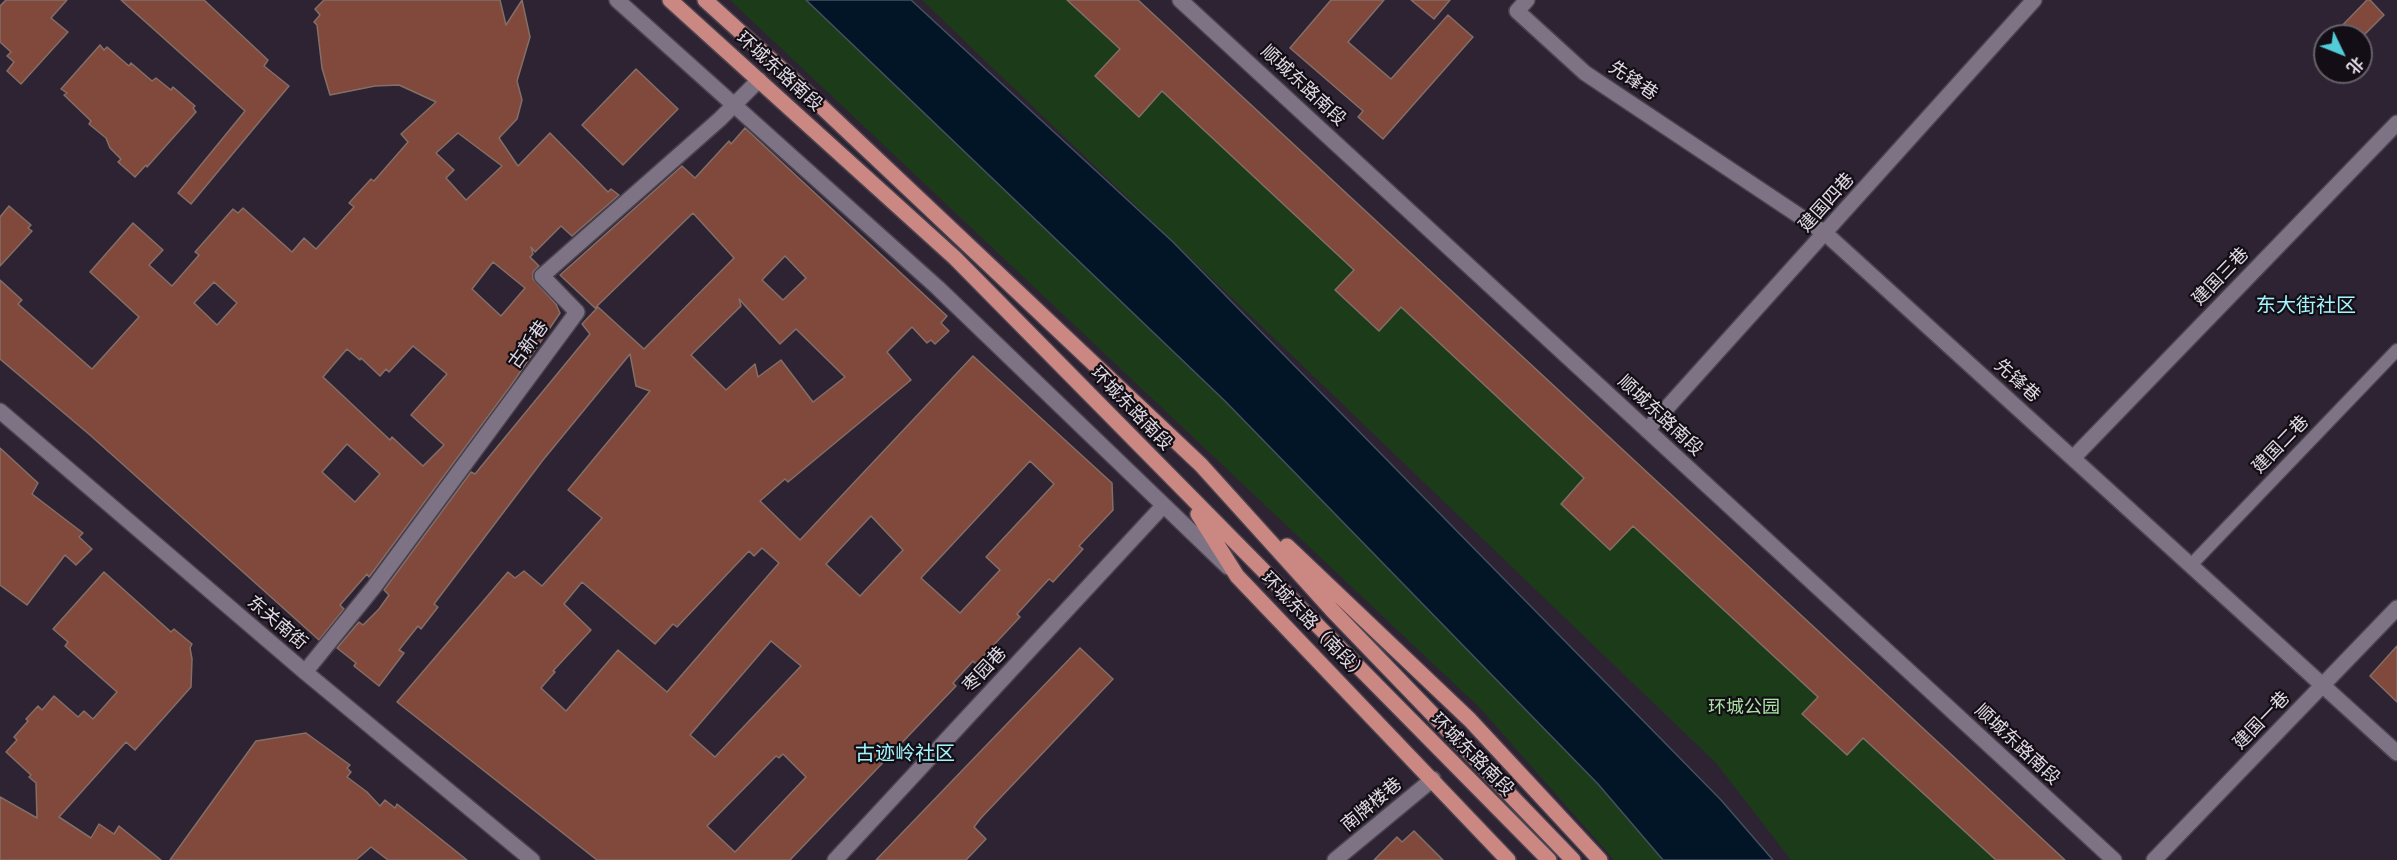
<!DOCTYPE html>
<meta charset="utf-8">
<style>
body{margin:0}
#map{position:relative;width:2397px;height:860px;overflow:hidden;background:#2d2332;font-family:Arial,"Noto Sans SC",sans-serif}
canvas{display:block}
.north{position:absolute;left:2313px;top:24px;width:60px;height:60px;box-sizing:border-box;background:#130e15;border:2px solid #656068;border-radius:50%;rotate:133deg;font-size:16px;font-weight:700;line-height:24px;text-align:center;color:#e0dae4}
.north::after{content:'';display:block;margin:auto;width:21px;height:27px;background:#52ccd6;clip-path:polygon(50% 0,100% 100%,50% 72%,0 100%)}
</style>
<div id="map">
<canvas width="2397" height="860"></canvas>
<div class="north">北</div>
</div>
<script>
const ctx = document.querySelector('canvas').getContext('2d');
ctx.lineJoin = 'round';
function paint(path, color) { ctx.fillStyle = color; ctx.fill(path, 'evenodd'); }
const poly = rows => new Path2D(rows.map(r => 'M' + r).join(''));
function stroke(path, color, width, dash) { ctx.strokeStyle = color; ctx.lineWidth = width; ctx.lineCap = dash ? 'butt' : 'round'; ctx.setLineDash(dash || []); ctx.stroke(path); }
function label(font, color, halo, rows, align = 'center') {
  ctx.font = font + ' Arial,"Noto Sans SC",sans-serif'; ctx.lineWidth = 4.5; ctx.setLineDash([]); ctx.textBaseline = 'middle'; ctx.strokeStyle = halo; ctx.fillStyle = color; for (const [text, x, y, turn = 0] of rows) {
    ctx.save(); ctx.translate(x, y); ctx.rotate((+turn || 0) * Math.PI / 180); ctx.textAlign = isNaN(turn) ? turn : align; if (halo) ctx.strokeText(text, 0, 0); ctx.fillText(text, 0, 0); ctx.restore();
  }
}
const green = poly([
 [730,0,806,0,1225,401,1598,784,1663,860,1614,860,1481,709],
 [922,0,1067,0,1120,49,1095,77,1138,117,1163,91,1354,270,1335,291,1378,331,1401,307,1584,478,1561,504,1610,550,1633,526,1818,697,1802,715,1847,755,1863,738,1996,860,1791,860,1716,763]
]);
const water = poly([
 [806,0,911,0,1173,242,1721,800,1773,860,1663,860,1598,784,1225,401,806,0]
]);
const building = poly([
 [6,0,67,0,51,18,68,32,21,84,7,71,14,62,7,56,11,52,0,42,0,6,6,0],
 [121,0,204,0,268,60,264,66,289,86,191,204,178,193,245,111,121,0],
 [324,0,500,0,506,25,522,0,530,37,517,81,522,100,517,119,499,138,518,166,550,133,608,192,611,189,619,195,572,236,561,226,535,252,531,247,533,254,530,257,539,266,533,272,533,279,556,304,560,313,512,384,369,577,367,574,340,605,344,609,319,640,90,435,0,359,0,280,22,300,18,304,92,369,139,317,90,272,133,223,163,250,149,265,172,286,199,255,195,252,233,209,238,213,243,208,292,252,304,238,316,249,354,207,349,203,371,179,374,181,408,142,401,134,436,102,399,85,375,86,330,95,322,68,317,25,314,22,320,15,315,9,324,0],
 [458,133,502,166,466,200,446,178,454,170,436,153,458,133],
 [493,262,525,288,501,316,472,289,493,262],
 [214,282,237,303,217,325,194,303,214,282],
 [413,346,447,374,411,415,444,445,423,466,392,437,390,440,323,377,347,349,360,360,361,358,380,376,386,369,389,372,413,346],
 [347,444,380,474,355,502,322,472,347,444],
 [1067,0,1138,0,2065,860,1996,860,1863,738,1847,755,1802,714,1818,697,1633,526,1610,550,1561,504,1584,478,1401,307,1379,331,1335,290,1354,270,1162,91,1139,117,1095,76,1120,49,1067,0],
 [1331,0,1384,0,1348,42,1391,79,1448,15,1473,37,1383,139,1358,117,1363,111,1290,48,1331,0],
 [1411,0,1450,0,1434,19,1411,0],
 [2367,0,2370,0,2384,15,2363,36,2332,36,2367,0],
 [100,45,104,50,107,47,129,66,131,63,152,81,156,78,171,90,173,87,195,106,193,108,196,112,147,167,146,165,135,177,118,162,121,159,110,148,106,138,89,124,91,121,64,95,67,93,61,89,100,45],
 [636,69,678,109,623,165,582,125,636,69],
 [745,128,947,316,941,323,949,331,935,344,931,340,927,343,912,327,887,352,911,380,788,482,785,479,760,501,800,540,973,356,1112,483,1113,510,1079,546,1083,549,1053,582,1049,579,1017,614,1020,617,976,664,973,661,953,683,956,686,790,860,597,860,397,702,508,572,515,578,524,571,542,586,602,518,568,490,650,391,636,386,630,354,543,460,434,604,438,607,421,629,418,626,399,650,404,653,379,686,354,666,356,663,337,648,359,622,363,625,379,609,389,595,384,590,471,472,475,474,590,334,582,324,598,307,644,349,734,258,693,213,595,308,560,275,682,166,695,178,729,141,731,144,745,128],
 [785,256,806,278,783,300,762,280,785,256],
 [739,299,780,344,796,329,845,377,813,402,781,360,758,377,755,364,726,390,691,355,741,306,739,299],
 [1030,461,1054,484,986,557,1000,570,960,613,921,578,1030,461],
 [871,516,903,550,860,596,826,564,871,516],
 [762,548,779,563,667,692,618,650,566,711,541,688,555,672,553,671,591,630,564,604,582,582,655,644,673,624,677,627,749,551,754,556,762,548],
 [771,641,801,666,715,757,690,735,771,641],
 [783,754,806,777,735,852,707,826,776,756,779,758,783,754],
 [9,206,31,225,28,228,32,231,0,266,0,217,9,206],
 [0,448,38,483,32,494,83,533,79,537,92,549,76,565,65,555,27,605,0,585,0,448],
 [104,572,171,632,174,629,192,644,190,648,192,659,191,687,135,750,126,742,59,817,91,838,99,824,114,834,119,826,161,860,0,860,0,797,37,818,36,783,29,777,31,775,6,752,17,740,14,737,28,721,26,719,38,706,42,710,54,696,78,717,84,711,93,719,117,692,65,646,68,642,53,629,104,572],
 [2397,646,2397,702,2370,676,2397,646],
 [1080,648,1113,679,981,818,974,827,986,839,966,860,876,860,1080,648],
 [306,733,350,765,347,768,351,772,347,777,367,792,380,806,385,800,395,808,397,804,467,860,388,860,371,847,356,860,170,860,256,741,306,733],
 [1414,831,1443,860,1374,860,1397,837,1402,842,1414,831]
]);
const service = poly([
 [2191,565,2397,350]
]);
const minor = poly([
 [617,0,938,288,1228,567],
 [1527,0,1517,11,1585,73,1825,233,2397,753],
 [1647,430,2034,0],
 [2073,458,2397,123],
 [305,672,374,587,577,312,542,276,720,119,759,80],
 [1335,860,1433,779],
 [2154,860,2397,608]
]);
const tertiary = poly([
 [1180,0,2114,860],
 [0,411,305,672,532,860],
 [835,860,1163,506]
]);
const primary = poly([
 [670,0,955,258,1549,860],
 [705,0,789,76,1201,465,1332,610,1573,860],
 [1198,514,1237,576,1508,860],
 [1287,546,1470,720,1600,860]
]);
const streetNames = [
 ["环城东路南段",779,72,42],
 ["先锋巷",1633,81,34],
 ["顺城东路南段",1303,86,43],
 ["建国四巷",1827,203,-48],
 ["建国三巷",2221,277,-46],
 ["古新巷",529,345,-54],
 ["先锋巷",2017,381,42],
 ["环城东路南段",1131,409,46],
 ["顺城东路南段",1660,416,43],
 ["建国二巷",2281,445,-46],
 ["东关南街",277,623,40],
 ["环城东路（南段）",1314,627,46],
 ["枣园巷",985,670,-47],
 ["建国一巷",2262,721,-46],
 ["顺城东路南段",2017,745,43],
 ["环城东路南段",1472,755,45],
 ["南牌楼巷",1372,805,-40]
];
const parkNames = [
 ["环城公园",1744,708]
];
const neighbourhoodNames = [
 ["东大街社区",2306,306],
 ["古迹岭社区",905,754]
];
paint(green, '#1c3c19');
paint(water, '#011527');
stroke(water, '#445060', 1.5);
paint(building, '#80493c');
stroke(building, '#846e68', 1.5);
stroke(service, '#4a424e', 15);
stroke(minor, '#4a424e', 18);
stroke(tertiary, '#4a424e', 18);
stroke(primary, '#4a424e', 18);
stroke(service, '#7e7385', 12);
stroke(minor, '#7e7385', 15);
stroke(tertiary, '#7e7385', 15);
stroke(primary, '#cb8781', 15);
label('18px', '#e0dae4', '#130e15', streetNames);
label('18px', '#a9e4a3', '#130e15', parkNames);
label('20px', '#a3f5fd', '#130e15', neighbourhoodNames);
</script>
